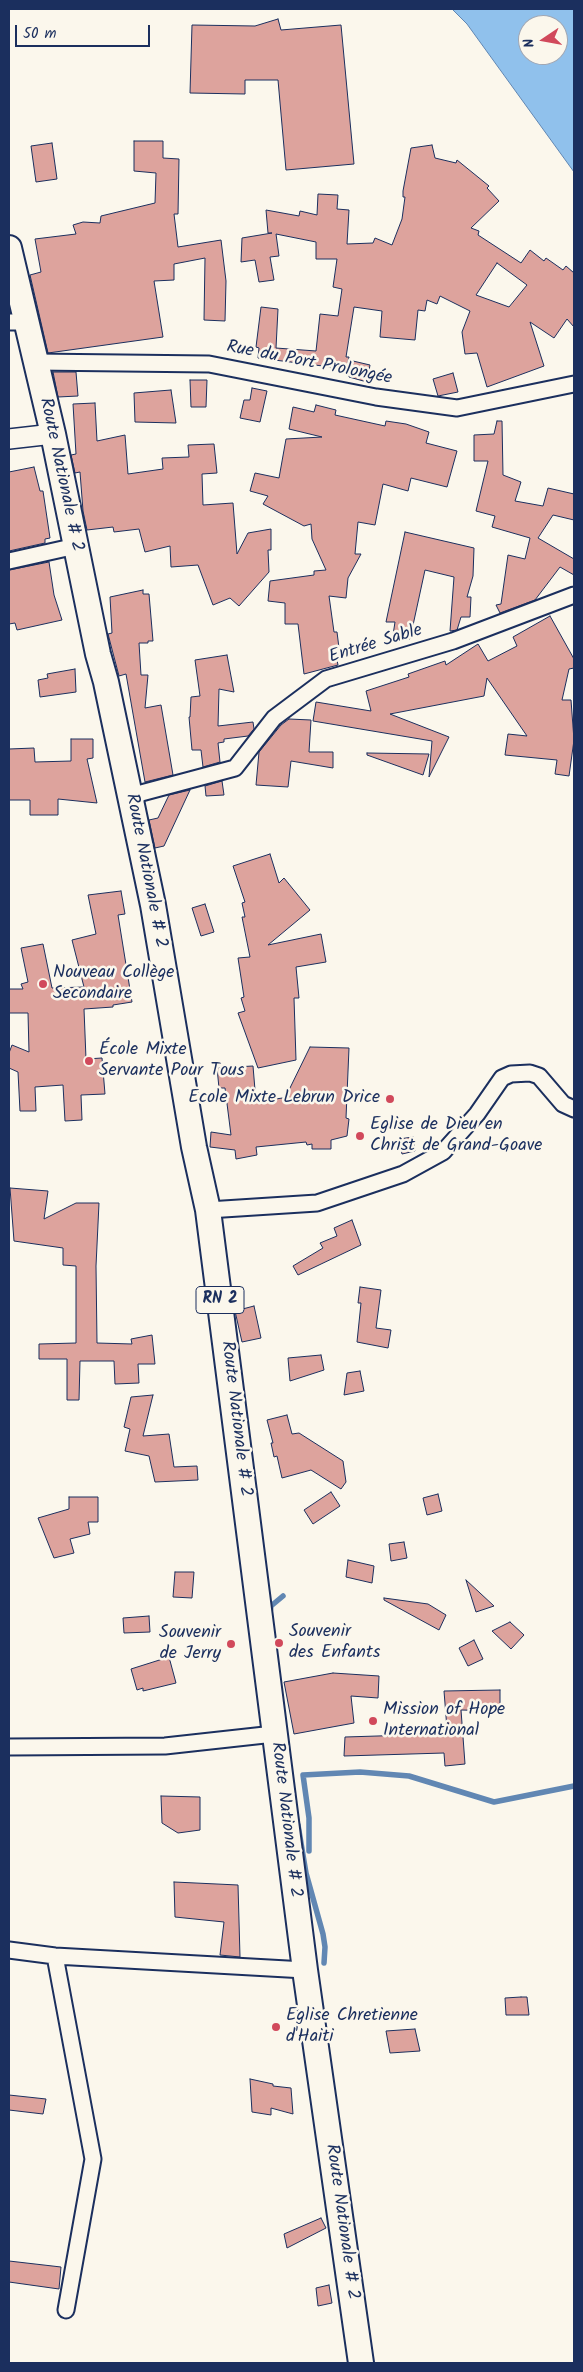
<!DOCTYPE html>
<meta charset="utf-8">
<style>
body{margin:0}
#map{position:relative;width:583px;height:2372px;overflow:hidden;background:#fbf7ec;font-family:Kalam,sans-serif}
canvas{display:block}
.frame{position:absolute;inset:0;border:10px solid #1b2f5e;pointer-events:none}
.north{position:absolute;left:518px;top:15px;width:50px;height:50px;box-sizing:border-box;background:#fbf7ec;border:1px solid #a1a7b3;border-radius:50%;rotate:258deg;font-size:14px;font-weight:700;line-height:20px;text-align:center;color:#1b2f5e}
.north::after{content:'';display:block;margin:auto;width:18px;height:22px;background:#d1495b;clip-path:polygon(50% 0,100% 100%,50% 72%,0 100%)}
.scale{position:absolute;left:15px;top:25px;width:135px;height:22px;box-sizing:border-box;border:2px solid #1b2f5e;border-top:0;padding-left:6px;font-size:15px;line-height:18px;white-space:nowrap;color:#1b2f5e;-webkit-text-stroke:4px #fbf7ec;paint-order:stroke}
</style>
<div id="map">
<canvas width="583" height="2372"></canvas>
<div class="frame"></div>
<div class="north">N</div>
<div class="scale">50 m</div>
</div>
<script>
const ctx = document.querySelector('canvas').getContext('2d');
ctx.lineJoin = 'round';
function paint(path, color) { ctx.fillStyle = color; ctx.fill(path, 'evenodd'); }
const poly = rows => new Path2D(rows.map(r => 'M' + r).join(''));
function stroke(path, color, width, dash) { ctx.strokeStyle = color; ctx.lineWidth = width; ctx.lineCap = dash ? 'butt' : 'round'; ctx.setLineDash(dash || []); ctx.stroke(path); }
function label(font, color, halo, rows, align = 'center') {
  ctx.font = font + ' Kalam,sans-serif'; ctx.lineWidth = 5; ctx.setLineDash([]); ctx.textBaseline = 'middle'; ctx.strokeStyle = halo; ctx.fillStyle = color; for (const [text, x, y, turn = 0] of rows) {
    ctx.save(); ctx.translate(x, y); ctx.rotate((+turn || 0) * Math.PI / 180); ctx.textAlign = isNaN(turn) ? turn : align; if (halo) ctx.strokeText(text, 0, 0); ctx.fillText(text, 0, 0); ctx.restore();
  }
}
const water = poly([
 [452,9,574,9,574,172,467,24,452,9],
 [528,25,558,25,558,55,528,55,528,25]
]);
const stream = poly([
 [270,1613,271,1606,283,1596],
 [298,1825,306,1873,323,1934,325,1947,324,1963],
 [309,1851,309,1818,303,1775,360,1772,409,1776,494,1802,574,1786]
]);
const building = poly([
 [278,19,281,30,341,25,354,164,286,170,278,80,245,80,245,94,190,93,192,25,255,26,278,19],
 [134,141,163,141,163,158,179,159,178,214,174,214,178,247,221,240,226,281,225,321,204,320,205,258,174,264,174,280,154,281,163,337,48,353,30,275,41,272,35,239,76,234,73,225,83,222,100,223,101,216,155,203,156,173,134,171,134,141],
 [52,143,57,179,36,182,31,146,52,143],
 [432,145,435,158,456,163,457,160,489,186,487,188,499,201,471,228,479,231,478,235,521,263,530,250,544,261,546,258,563,270,566,266,574,273,574,327,567,319,554,338,530,322,544,366,487,387,477,353,465,354,462,332,470,311,440,296,437,304,427,300,425,311,418,310,415,340,380,337,382,311,354,307,346,357,349,357,346,371,331,369,331,367,258,358,259,348,256,347,261,307,278,309,276,348,316,351,320,314,338,316,342,289,333,287,337,259,316,259,316,242,276,234,279,256,270,257,274,280,259,282,255,260,241,262,242,238,272,233,268,233,266,210,299,216,300,211,317,215,318,194,338,195,337,209,349,210,347,244,373,243,375,238,392,245,402,219,405,197,403,197,403,191,411,148,432,145],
 [497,263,527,285,509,307,476,295,497,263],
 [353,361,370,365,367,382,349,377,353,361],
 [53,372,76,372,78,396,58,397,53,372],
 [453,373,458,392,438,396,433,379,453,373],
 [190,380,207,380,206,407,191,407,190,380],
 [252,388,267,391,260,422,240,418,244,400,250,400,252,388],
 [171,390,176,423,135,422,134,393,171,390],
 [95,403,97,441,125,435,128,474,163,469,162,458,189,457,188,445,214,444,217,473,202,474,203,505,233,503,237,554,248,533,271,529,271,550,268,550,269,572,239,606,230,598,213,605,198,565,171,567,170,546,145,552,139,529,114,532,113,527,87,530,83,511,80,472,75,473,71,455,76,454,73,404,95,403],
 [316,405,336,410,335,415,385,426,386,421,406,424,429,432,426,443,457,451,447,487,411,478,408,491,383,484,375,525,358,522,355,554,361,554,348,578,346,598,329,596,334,632,337,632,340,656,336,655,338,665,304,674,298,624,285,624,285,603,268,601,270,581,314,575,314,571,326,570,312,539,311,524,304,526,263,504,268,496,250,491,255,473,279,478,286,439,322,437,289,429,293,407,314,412,316,405],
 [497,421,502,421,503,475,521,482,515,501,543,506,548,488,574,494,574,520,553,515,538,538,574,559,574,575,560,567,535,600,500,613,496,605,501,604,508,555,525,559,530,538,492,527,495,516,476,511,488,461,474,461,474,435,494,434,497,421],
 [34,467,40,491,43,491,50,538,45,539,45,543,9,551,9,472,34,467],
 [405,532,474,548,473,576,467,597,471,597,470,617,461,617,457,630,450,631,454,577,425,570,410,639,393,635,395,622,386,622,405,532],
 [49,562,54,595,62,620,17,630,15,623,9,624,9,570,49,562],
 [143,590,143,594,149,594,153,641,148,641,148,643,139,643,141,675,148,675,145,708,161,705,173,775,145,782,126,674,119,676,108,634,112,633,110,597,143,590],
 [550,616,574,659,574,668,569,669,562,700,571,700,574,740,569,776,555,774,557,760,505,755,508,734,527,736,487,678,484,696,390,714,449,737,429,777,432,741,313,721,316,702,371,711,366,691,409,677,408,674,445,661,446,665,478,644,488,661,517,646,513,637,550,616],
 [227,655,234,692,219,689,218,726,253,722,254,729,248,736,224,739,224,742,218,743,220,762,203,767,201,750,192,750,189,717,190,717,191,697,200,696,195,660,227,655],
 [75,669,76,692,40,697,38,680,48,678,47,674,75,669],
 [289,719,311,720,309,752,333,752,333,768,291,761,288,787,256,785,259,752,281,725,289,719],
 [71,739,93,739,93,758,87,759,97,803,58,799,58,815,30,815,30,800,9,800,9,749,34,748,35,762,71,761,71,739],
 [367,753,429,754,423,775,367,755,367,753],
 [222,781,224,795,206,796,205,786,222,781],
 [190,790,164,846,155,848,149,820,158,818,169,795,190,790],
 [270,854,279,883,284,878,310,910,268,945,321,934,326,962,296,967,299,998,294,998,296,1060,258,1068,238,1013,245,1011,241,998,244,997,238,958,250,957,242,917,245,917,242,903,245,902,233,866,270,854],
 [121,891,125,914,118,915,132,1002,113,1005,113,1007,84,1009,86,1059,102,1058,105,1094,81,1095,82,1120,65,1121,63,1085,35,1087,36,1111,20,1111,18,1072,9,1068,9,1053,12,1045,29,1052,28,1013,9,1013,9,989,23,989,21,984,28,982,21,948,43,944,52,988,84,987,72,940,96,934,88,895,121,891],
 [205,904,214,932,201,936,192,908,205,904],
 [310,1047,349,1048,346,1118,349,1119,347,1136,331,1140,331,1149,312,1149,312,1144,307,1145,306,1142,256,1147,257,1155,236,1159,235,1150,210,1147,211,1132,231,1135,225,1088,219,1088,217,1068,253,1066,256,1102,289,1097,288,1092,310,1047],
 [413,1137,415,1151,402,1154,399,1139,413,1137],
 [10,1188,48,1191,44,1219,76,1203,99,1203,96,1266,97,1343,132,1344,131,1339,152,1335,155,1364,138,1364,139,1383,115,1384,114,1361,80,1361,79,1400,67,1400,67,1359,39,1359,39,1344,76,1343,76,1266,63,1265,63,1248,14,1241,10,1188],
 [352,1220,361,1245,298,1275,293,1266,323,1248,320,1243,337,1236,334,1228,352,1220],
 [360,1287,381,1290,376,1328,391,1330,388,1348,357,1342,361,1303,358,1303,360,1287],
 [254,1306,261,1338,242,1342,235,1311,254,1306],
 [321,1355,324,1370,290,1381,288,1358,321,1355],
 [360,1371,364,1391,344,1395,347,1373,360,1371],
 [153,1395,143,1436,169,1434,174,1467,197,1466,198,1480,155,1482,149,1456,125,1451,130,1429,124,1427,131,1397,153,1395],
 [287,1415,292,1434,299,1433,343,1461,346,1482,341,1489,311,1470,282,1478,277,1456,274,1457,271,1443,273,1443,267,1420,287,1415],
 [331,1492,340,1506,313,1524,304,1510,331,1492],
 [438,1494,442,1511,427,1515,423,1498,438,1494],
 [69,1497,98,1497,98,1522,88,1522,90,1534,70,1539,74,1553,54,1558,38,1518,69,1509,69,1497],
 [404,1542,407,1558,391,1561,389,1544,404,1542],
 [348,1560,374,1566,372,1583,346,1577,348,1560],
 [175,1572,194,1572,192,1598,173,1597,175,1572],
 [466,1580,494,1606,476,1612,466,1580],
 [384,1598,428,1604,446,1615,439,1630,384,1600,384,1598],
 [149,1616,150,1632,124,1633,123,1618,149,1616],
 [510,1622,524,1635,511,1649,492,1631,510,1622],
 [474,1640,483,1659,468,1666,459,1648,474,1640],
 [169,1657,176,1683,143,1691,143,1688,137,1690,131,1669,169,1657],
 [333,1673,379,1676,378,1698,351,1696,354,1723,294,1734,284,1682,333,1673],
 [500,1690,500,1711,461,1710,465,1764,445,1766,444,1753,344,1756,345,1737,442,1734,442,1730,447,1729,444,1691,500,1690],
 [161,1796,200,1797,200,1830,178,1833,162,1823,161,1796],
 [174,1882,238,1885,240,1957,220,1955,224,1922,175,1917,174,1882],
 [521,1997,527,1997,529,2015,506,2015,505,1998,521,1997],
 [415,2029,420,2051,390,2053,386,2031,415,2029],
 [250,2079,273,2084,273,2086,291,2088,293,2114,271,2108,271,2115,252,2112,250,2079],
 [9,2095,46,2099,43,2114,9,2110,9,2095],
 [321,2218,326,2228,287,2248,284,2234,321,2218],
 [9,2261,61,2267,59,2289,9,2282,9,2261],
 [329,2285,332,2303,318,2306,316,2288,329,2285]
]);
const minor = poly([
 [9,322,26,322],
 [35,362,209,364,376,397,457,408,574,384],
 [9,561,76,546],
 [130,796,235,768,274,718,326,679,453,641,574,595],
 [208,1210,317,1203,403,1174,443,1152,477,1114,502,1078,511,1074,530,1073,539,1076,563,1104,574,1109],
 [9,1747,165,1746,274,1734],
 [9,1950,55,1956,305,1970],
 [55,1956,93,2159,66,2310]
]);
const tertiary = poly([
 [9,439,53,434]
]);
const primary = poly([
 [9,248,53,434,98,654,106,682,153,905,194,1147,208,1210,305,1970,361,2363]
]);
const markers = [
 [43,984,5,"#d1495b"],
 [89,1061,5,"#d1495b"],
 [390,1099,5,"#d1495b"],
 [360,1136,5,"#d1495b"],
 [279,1643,5,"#d1495b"],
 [231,1644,5,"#d1495b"],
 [373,1721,5,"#d1495b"],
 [276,2027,5,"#d1495b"]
];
const shields = [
 [220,1300,48]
];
const shieldNames = [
 ["RN 2",220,1300]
];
const streetNames = [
 ["Rue du Port Prolongée",309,364,11],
 ["Route Nationale # 2",60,475,78],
 ["Entrée Sable",376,645,-17],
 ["Route Nationale # 2",145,871,79],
 ["Route Nationale # 2",235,1419,83],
 ["Route Nationale # 2",285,1820,83],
 ["Route Nationale # 2",341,2222,82]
];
const poiNames = [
 ["Nouveau Collège",53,974],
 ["Secondaire",53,995],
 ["École Mixte",99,1051],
 ["Servante Pour Tous",99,1072],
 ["Ecole Mixte Lebrun Drice",380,1099,"right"],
 ["Eglise de Dieu en",370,1126],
 ["Christ de Grand-Goave",370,1147],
 ["Souvenir",289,1633],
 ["des Enfants",289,1654],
 ["Souvenir",221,1634,"right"],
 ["de Jerry",221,1655,"right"],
 ["Mission of Hope",383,1711],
 ["International",383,1732],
 ["Eglise Chretienne",286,2017],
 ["d'Haiti",286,2038]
];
paint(water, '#90c1ec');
stroke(water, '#6187b3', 1);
stroke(stream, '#6187b3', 5.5);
paint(building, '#dda39d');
stroke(building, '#1b2f5e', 1);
stroke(minor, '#1b2f5e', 19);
stroke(tertiary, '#1b2f5e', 22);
stroke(primary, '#1b2f5e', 28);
stroke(minor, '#fbf7ec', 15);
stroke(tertiary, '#fbf7ec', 19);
stroke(primary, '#fbf7ec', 24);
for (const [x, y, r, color] of markers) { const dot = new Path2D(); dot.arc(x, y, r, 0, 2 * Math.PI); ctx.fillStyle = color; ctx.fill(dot); stroke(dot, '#fbf7ec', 2); }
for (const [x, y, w] of shields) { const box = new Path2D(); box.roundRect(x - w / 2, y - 13.5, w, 27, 4); ctx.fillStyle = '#fbf7ec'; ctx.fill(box); stroke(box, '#1b2f5e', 1); }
label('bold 16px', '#1b2f5e', null, shieldNames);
label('18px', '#1b2f5e', '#fbf7ec', streetNames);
label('18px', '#1b2f5e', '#fbf7ec', poiNames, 'left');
</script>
